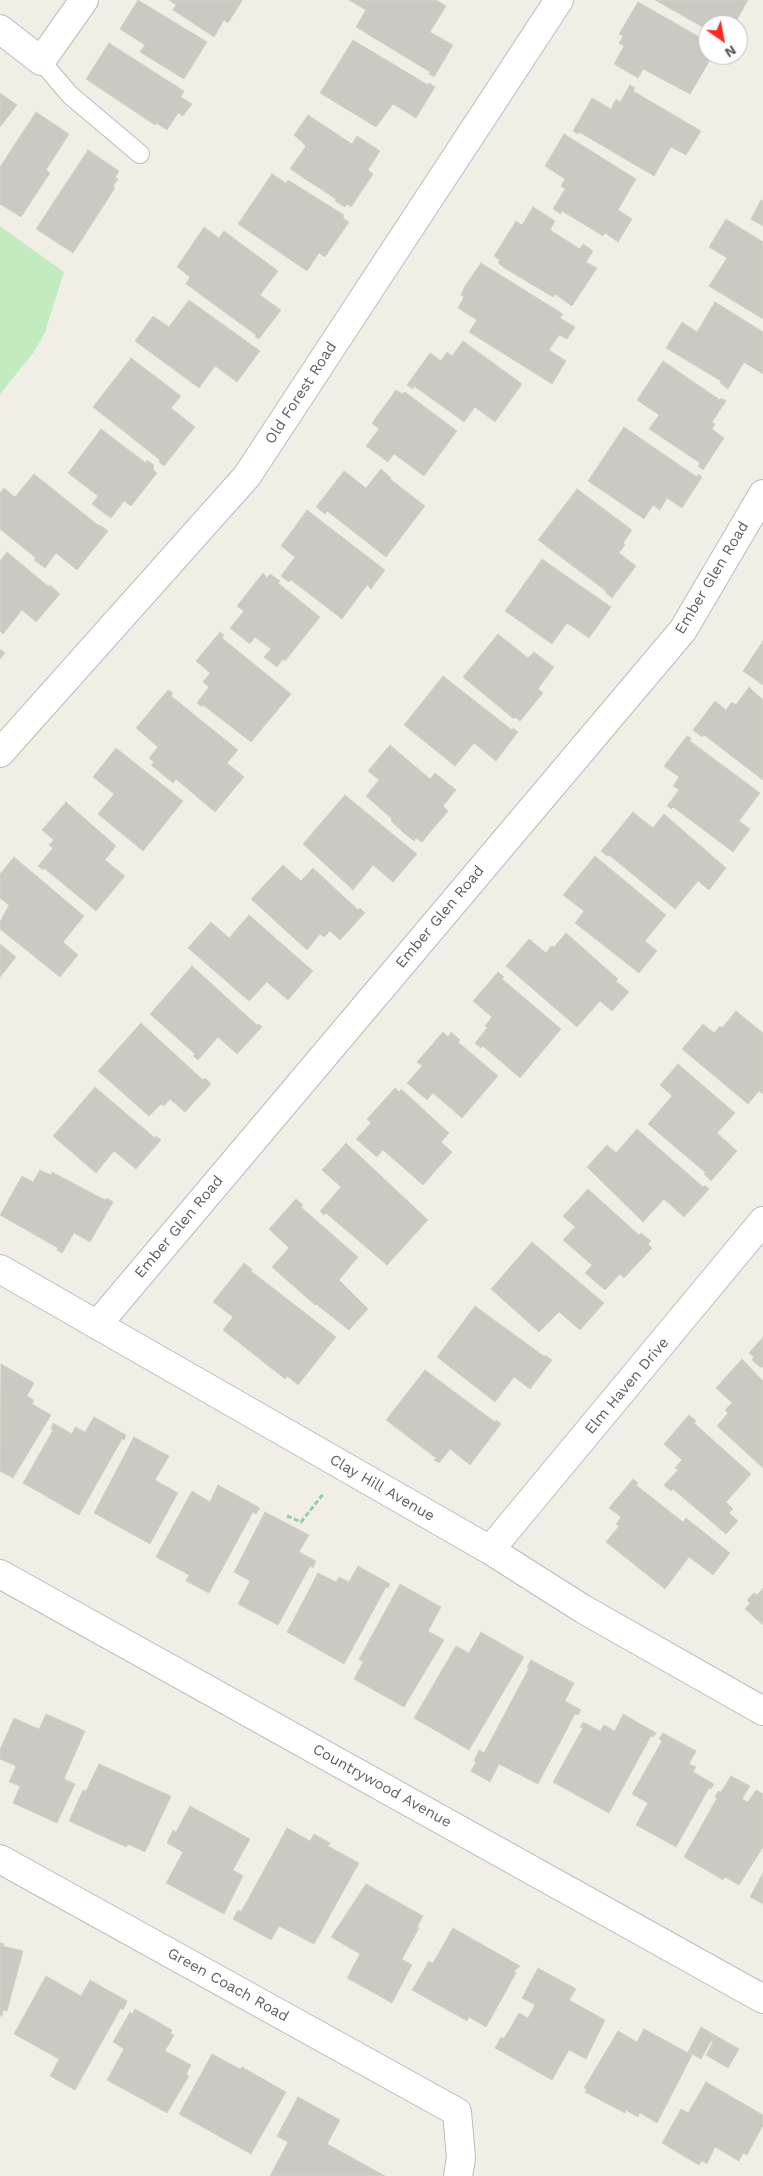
<!DOCTYPE html>
<style>
body{margin:0}
#map{position:relative;width:763px;height:2176px;overflow:hidden;background:#f1eee6;font-family:"Work Sans",sans-serif}
canvas{display:block}
.north{position:absolute;left:698px;top:15px;width:50px;height:50px;box-sizing:border-box;background:#fff;border:1px solid #bec0c3;border-radius:50%;rotate:147deg;font-size:14px;font-weight:700;line-height:20px;text-align:center;color:#5d6268}
.north::after{content:'';display:block;margin:auto;width:18px;height:22px;background:#fb2b22;clip-path:polygon(50% 0,100% 100%,50% 72%,0 100%)}
</style>
<div id="map">
<canvas width="763" height="2176"></canvas>
<div class="north">N</div>
</div>
<script>
const ctx = document.querySelector('canvas').getContext('2d');
ctx.lineJoin = 'round';
function paint(path, color) { ctx.fillStyle = color; ctx.fill(path, 'evenodd'); }
const poly = rows => new Path2D(rows.map(r => 'M' + r).join(''));
function stroke(path, color, width, dash) { ctx.strokeStyle = color; ctx.lineWidth = width; ctx.lineCap = dash ? 'butt' : 'round'; ctx.setLineDash(dash || []); ctx.stroke(path); }
function label(font, color, halo, rows, align = 'center') {
  ctx.font = font + ' "Work Sans",sans-serif'; ctx.lineWidth = 4.5; ctx.setLineDash([]); ctx.textBaseline = 'middle'; ctx.strokeStyle = halo; ctx.fillStyle = color; for (const [text, x, y, turn = 0] of rows) {
    ctx.save(); ctx.translate(x, y); ctx.rotate((+turn || 0) * Math.PI / 180); ctx.textAlign = isNaN(turn) ? turn : align; if (halo) ctx.strokeText(text, 0, 0); ctx.fillText(text, 0, 0); ctx.restore();
  }
}
const green = poly([
 [0,226,64,272,45,332,34,352,0,394]
]);
const building = poly([
 [138,0,207,42,184,79,140,52,145,45,120,29,138,0],
 [169,0,241,0,242,1,228,23,224,20,214,37,173,10,176,5,169,0],
 [349,0,436,0,446,6,430,32,453,45,434,77,429,74,430,72,356,27,366,10,349,0],
 [655,0,748,0,734,25,716,16,711,25,708,25,708,30,655,0],
 [638,2,703,39,702,41,708,44,708,55,713,55,690,94,643,69,638,78,614,64,624,46,619,43,623,36,619,34,638,2],
 [353,40,428,85,429,83,435,87,416,118,393,104,376,127,320,93,353,40],
 [109,43,184,91,181,97,192,104,183,116,178,113,167,130,156,123,155,125,86,79,109,43],
 [630,85,635,88,633,91,701,131,686,155,671,147,654,176,579,132,578,134,573,131,592,98,611,109,616,99,620,102,630,85],
 [0,93,17,105,0,127,0,93],
 [36,112,69,134,46,170,50,173,21,217,0,204,0,167,36,112],
 [308,115,352,144,357,136,380,151,368,170,373,174,351,207,347,204,345,207,335,201,336,199,290,169,306,146,294,135,308,115],
 [564,134,636,179,618,210,632,219,618,242,605,233,603,236,562,211,561,214,553,209,565,189,561,186,565,179,545,166,564,134],
 [88,150,119,171,115,178,118,179,113,186,115,188,73,253,36,229,88,150],
 [272,174,286,183,288,180,344,215,343,218,349,222,325,257,319,253,307,271,238,224,272,174],
 [761,200,763,201,763,226,751,219,761,200],
 [533,207,555,221,550,230,580,249,583,244,593,251,586,262,597,268,572,306,555,294,553,297,506,269,498,263,500,260,494,256,516,221,522,225,533,207],
 [726,219,763,242,763,319,709,286,727,258,709,247,726,219],
 [204,227,219,238,224,231,278,271,260,295,281,310,259,339,255,337,256,335,186,284,190,277,177,267,204,227],
 [481,263,563,314,560,318,575,327,567,339,559,335,549,350,566,361,552,384,469,332,477,320,458,308,464,297,461,295,465,286,481,263],
 [189,300,260,351,237,382,215,366,199,388,135,341,153,316,169,327,189,300],
 [715,302,763,332,763,374,744,362,728,389,720,383,721,381,666,348,682,322,697,332,715,302],
 [463,341,522,384,495,422,475,407,464,422,414,386,413,389,407,385,430,353,441,361,447,352,452,356,463,341],
 [131,358,181,396,171,408,195,427,164,466,159,462,160,460,93,407,131,358],
 [663,361,720,400,721,398,726,401,712,422,715,424,712,429,724,438,703,470,698,466,700,463,649,429,659,415,637,400,663,361],
 [396,390,402,394,405,392,457,431,424,476,394,454,388,462,366,446,379,429,372,423,396,390],
 [624,427,697,477,698,474,702,477,682,508,667,498,660,510,653,505,644,519,588,481,624,427],
 [101,429,146,463,147,460,154,465,153,470,157,473,131,506,124,501,111,518,92,504,98,496,68,473,101,429],
 [381,469,391,478,390,479,425,506,386,557,327,511,325,514,316,507,344,471,366,488,381,469],
 [34,474,99,526,100,525,108,531,77,570,56,553,45,568,34,560,36,558,0,529,0,493,4,488,15,497,34,474],
 [577,489,632,530,623,543,625,545,619,553,636,566,612,598,605,592,606,591,538,540,577,489],
 [307,510,385,570,371,589,367,585,342,619,291,580,289,582,281,576,295,557,281,546,307,510],
 [7,552,49,587,50,585,60,594,36,622,22,610,3,634,0,631,0,561,7,552],
 [542,559,611,607,589,638,567,623,552,644,505,611,542,559],
 [263,573,267,578,270,574,280,581,278,583,320,617,285,661,283,659,277,667,264,657,271,649,255,637,250,644,230,628,244,611,237,606,263,573],
 [220,632,224,635,222,638,291,694,251,742,203,705,202,707,197,703,209,687,203,682,210,673,196,661,220,632],
 [498,634,528,658,534,652,554,667,538,689,543,693,520,721,515,717,514,719,463,677,498,634],
 [763,641,763,685,743,671,763,641],
 [0,649,5,653,0,659,0,649],
 [443,676,512,730,513,728,518,732,496,761,474,743,455,766,404,725,443,676],
 [749,687,763,700,763,780,704,735,702,737,693,730,715,701,726,710,732,702,736,705,749,687],
 [168,690,173,693,171,696,238,750,227,763,244,777,215,812,176,779,173,783,151,765,154,762,149,758,158,747,136,728,168,690],
 [687,736,691,738,690,741,760,793,739,821,750,829,733,852,673,807,671,809,667,806,679,790,673,786,679,777,664,766,687,736],
 [390,745,430,779,435,773,456,790,443,806,448,811,422,842,416,838,414,841,405,834,391,821,392,819,366,796,379,780,368,771,390,745],
 [116,748,183,801,143,851,98,814,114,794,93,777,116,748],
 [345,795,417,854,393,882,373,865,353,890,303,844,345,795],
 [66,802,116,846,105,860,125,876,96,911,44,868,43,870,38,866,53,848,49,845,54,840,42,830,66,802],
 [633,812,653,828,664,814,726,868,709,890,698,881,675,909,609,855,607,856,601,851,633,812],
 [595,856,666,915,645,941,657,951,639,973,575,923,584,911,563,895,595,856],
 [14,857,84,916,63,942,78,955,60,977,0,929,0,922,9,905,0,898,0,874,14,857],
 [283,865,301,881,313,868,358,910,360,908,365,913,340,940,330,931,324,937,320,934,307,950,251,899,283,865],
 [249,915,313,971,288,1000,267,982,249,1001,188,948,211,922,229,938,249,915],
 [566,933,618,979,616,981,629,992,612,1011,600,1001,577,1027,506,966,529,939,546,953,551,946,554,947,566,933],
 [0,944,16,957,0,977,0,944],
 [192,966,257,1025,259,1024,262,1027,237,1054,218,1037,198,1060,193,1056,195,1054,150,1014,192,966],
 [498,972,504,977,502,979,561,1029,520,1078,483,1046,481,1048,475,1043,487,1028,485,1026,492,1017,473,1001,498,972],
 [736,1011,763,1033,763,1094,759,1091,748,1104,682,1049,703,1024,714,1033,720,1026,722,1028,736,1011],
 [141,1023,203,1080,205,1078,211,1084,185,1112,170,1099,164,1106,161,1104,149,1116,98,1071,141,1023],
 [443,1032,448,1037,451,1032,460,1040,458,1042,498,1076,462,1118,433,1093,427,1100,407,1083,422,1066,417,1062,443,1032],
 [678,1064,735,1113,717,1133,737,1151,711,1181,704,1174,706,1173,648,1124,672,1096,660,1085,678,1064],
 [95,1087,155,1138,156,1136,161,1140,136,1169,114,1151,96,1173,53,1136,95,1087],
 [395,1088,399,1092,401,1089,449,1133,441,1142,452,1152,423,1185,383,1150,377,1157,356,1139,371,1123,367,1119,395,1088],
 [637,1129,703,1187,705,1185,709,1189,684,1217,664,1199,643,1222,587,1167,607,1145,616,1153,637,1129],
 [346,1143,428,1220,387,1265,326,1213,324,1215,320,1211,341,1187,322,1170,346,1143],
 [40,1170,51,1175,52,1172,105,1200,107,1198,113,1202,90,1242,74,1233,62,1253,57,1250,58,1248,0,1215,22,1176,33,1182,40,1170],
 [588,1189,639,1235,641,1233,651,1241,648,1244,652,1248,624,1278,620,1274,605,1290,585,1273,592,1265,563,1240,575,1227,563,1216,588,1189],
 [296,1199,303,1205,301,1207,358,1257,339,1280,368,1309,349,1330,316,1304,315,1305,272,1267,289,1248,269,1229,296,1199],
 [532,1242,604,1303,580,1330,559,1312,539,1332,491,1289,532,1242],
 [244,1263,252,1269,251,1271,336,1337,298,1385,287,1376,285,1379,223,1330,233,1317,213,1302,244,1263],
 [475,1306,545,1357,545,1355,552,1360,530,1389,514,1377,495,1402,437,1357,475,1306],
 [763,1337,763,1367,760,1367,752,1360,754,1357,749,1353,763,1337],
 [742,1359,763,1381,763,1468,717,1426,728,1413,725,1410,732,1403,716,1388,742,1359],
 [1,1364,34,1383,27,1396,34,1400,32,1404,51,1415,13,1478,0,1471,1,1364],
 [425,1370,495,1422,496,1420,501,1424,470,1465,450,1449,439,1463,434,1460,436,1458,386,1420,425,1370],
 [689,1415,696,1421,694,1423,751,1474,726,1502,733,1509,729,1513,738,1521,726,1534,673,1489,671,1491,664,1485,678,1470,675,1468,682,1460,664,1444,689,1415],
 [94,1417,126,1435,124,1440,122,1439,79,1515,23,1483,53,1430,51,1429,53,1423,72,1434,75,1427,85,1432,94,1417],
 [134,1437,169,1456,155,1480,178,1493,150,1544,94,1513,134,1437],
 [633,1479,638,1483,636,1485,683,1522,686,1518,730,1553,713,1575,689,1557,665,1589,606,1542,619,1526,616,1524,621,1517,609,1508,633,1479],
 [218,1485,260,1508,256,1514,253,1512,209,1593,186,1581,189,1575,156,1557,192,1491,210,1502,218,1485],
 [265,1512,309,1535,299,1552,316,1561,313,1568,310,1566,278,1625,238,1604,250,1581,234,1572,265,1512],
 [358,1566,390,1584,388,1588,386,1587,344,1664,287,1632,318,1573,336,1582,339,1577,349,1582,358,1566],
 [400,1584,441,1607,428,1631,444,1640,404,1707,354,1679,363,1662,359,1659,400,1584],
 [763,1588,763,1625,745,1609,750,1603,747,1600,754,1593,757,1595,763,1588],
 [481,1632,524,1657,469,1750,414,1718,456,1646,469,1653,481,1632],
 [531,1660,574,1683,565,1701,581,1710,578,1715,575,1714,538,1784,499,1764,490,1782,471,1771,476,1762,474,1761,479,1750,484,1753,529,1668,527,1667,531,1660],
 [46,1714,85,1731,64,1779,75,1784,57,1823,13,1803,20,1786,9,1782,16,1766,0,1759,0,1750,14,1718,39,1729,46,1714],
 [623,1714,656,1733,653,1737,651,1736,609,1813,553,1782,583,1728,580,1727,583,1722,600,1731,604,1725,615,1731,623,1714],
 [663,1733,696,1751,689,1764,696,1767,693,1772,714,1784,711,1789,709,1788,676,1847,636,1825,648,1803,632,1794,662,1741,659,1739,663,1733],
 [99,1764,171,1796,145,1852,128,1844,126,1847,69,1821,83,1790,86,1791,99,1764],
 [731,1776,750,1786,742,1799,748,1802,756,1790,763,1794,763,1847,739,1885,725,1877,723,1880,684,1857,717,1798,715,1797,718,1791,721,1792,731,1776],
 [190,1806,250,1839,233,1870,243,1876,224,1914,166,1883,183,1852,167,1843,173,1830,176,1832,190,1806],
 [287,1828,310,1841,314,1834,330,1843,328,1846,359,1863,314,1944,279,1926,271,1940,233,1919,238,1910,241,1912,287,1828],
 [763,1873,763,1904,750,1897,763,1873],
 [366,1884,423,1916,417,1927,419,1928,402,1959,412,1965,392,2003,347,1978,360,1954,331,1937,366,1884],
 [453,1928,520,1966,514,1972,516,1973,486,2027,469,2017,467,2021,412,1990,429,1961,433,1963,453,1928],
 [0,1943,4,1944,3,1946,23,1951,7,2011,3,2010,2,2016,0,2016,0,1943],
 [538,1968,576,1989,569,2000,605,2020,586,2059,569,2050,552,2080,495,2048,501,2037,503,2039,508,2032,519,2013,528,2018,535,2005,522,1998,538,1968],
 [46,1976,81,1996,90,1980,127,2001,123,2010,121,2008,75,2090,50,2076,59,2059,14,2034,46,1976],
 [135,2009,172,2030,170,2033,174,2035,165,2051,191,2065,186,2074,189,2076,167,2113,107,2080,124,2049,113,2042,130,2012,132,2014,135,2009],
 [701,2027,739,2049,728,2068,706,2055,713,2042,711,2041,701,2059,688,2052,701,2027],
 [644,2029,692,2055,657,2123,640,2113,638,2117,626,2110,625,2113,585,2092,587,2089,584,2088,618,2031,637,2042,644,2029],
 [212,2054,240,2069,242,2067,286,2092,251,2154,179,2114,212,2054],
 [706,2082,763,2115,763,2125,747,2155,743,2153,739,2161,715,2147,707,2164,702,2161,699,2165,662,2143,681,2109,688,2113,706,2082],
 [298,2097,340,2120,327,2144,385,2176,270,2176,288,2142,277,2136,298,2097]
]);
const path = poly([
 [287,1516,301,1522,324,1493]
]);
const service = poly([
 [41,61,70,95,140,154]
]);
const minor = poly([
 [0,29,41,61,84,0],
 [0,753,247,476,559,0],
 [0,1269,490,1550,583,1609,763,1711],
 [97,1325,683,630,763,494],
 [490,1550,763,1221],
 [0,1574,763,1999],
 [0,1859,457,2112,461,2158,458,2176]
]);
const streetNames = [
 ["Old Forest Road",301,393,-57],
 ["Ember Glen Road",712,578,-59],
 ["Ember Glen Road",440,917,-50],
 ["Ember Glen Road",179,1227,-50],
 ["Elm Haven Drive",627,1386,-50],
 ["Clay Hill Avenue",382,1488,30],
 ["Countrywood Avenue",382,1786,29],
 ["Green Coach Road",228,1985,29]
];
paint(green, '#c2ebc0');
paint(building, '#ccc9c3');
stroke(building, '#d7d0c3', 1);
stroke(service, '#b8bcc1', 20);
stroke(minor, '#b8bcc1', 30);
stroke(path, '#98cda5', 3, [5, 2.5]);
stroke(service, '#fff', 18);
stroke(minor, '#fff', 28);
label('15px', '#5d6268', '#fff', streetNames);
</script>
